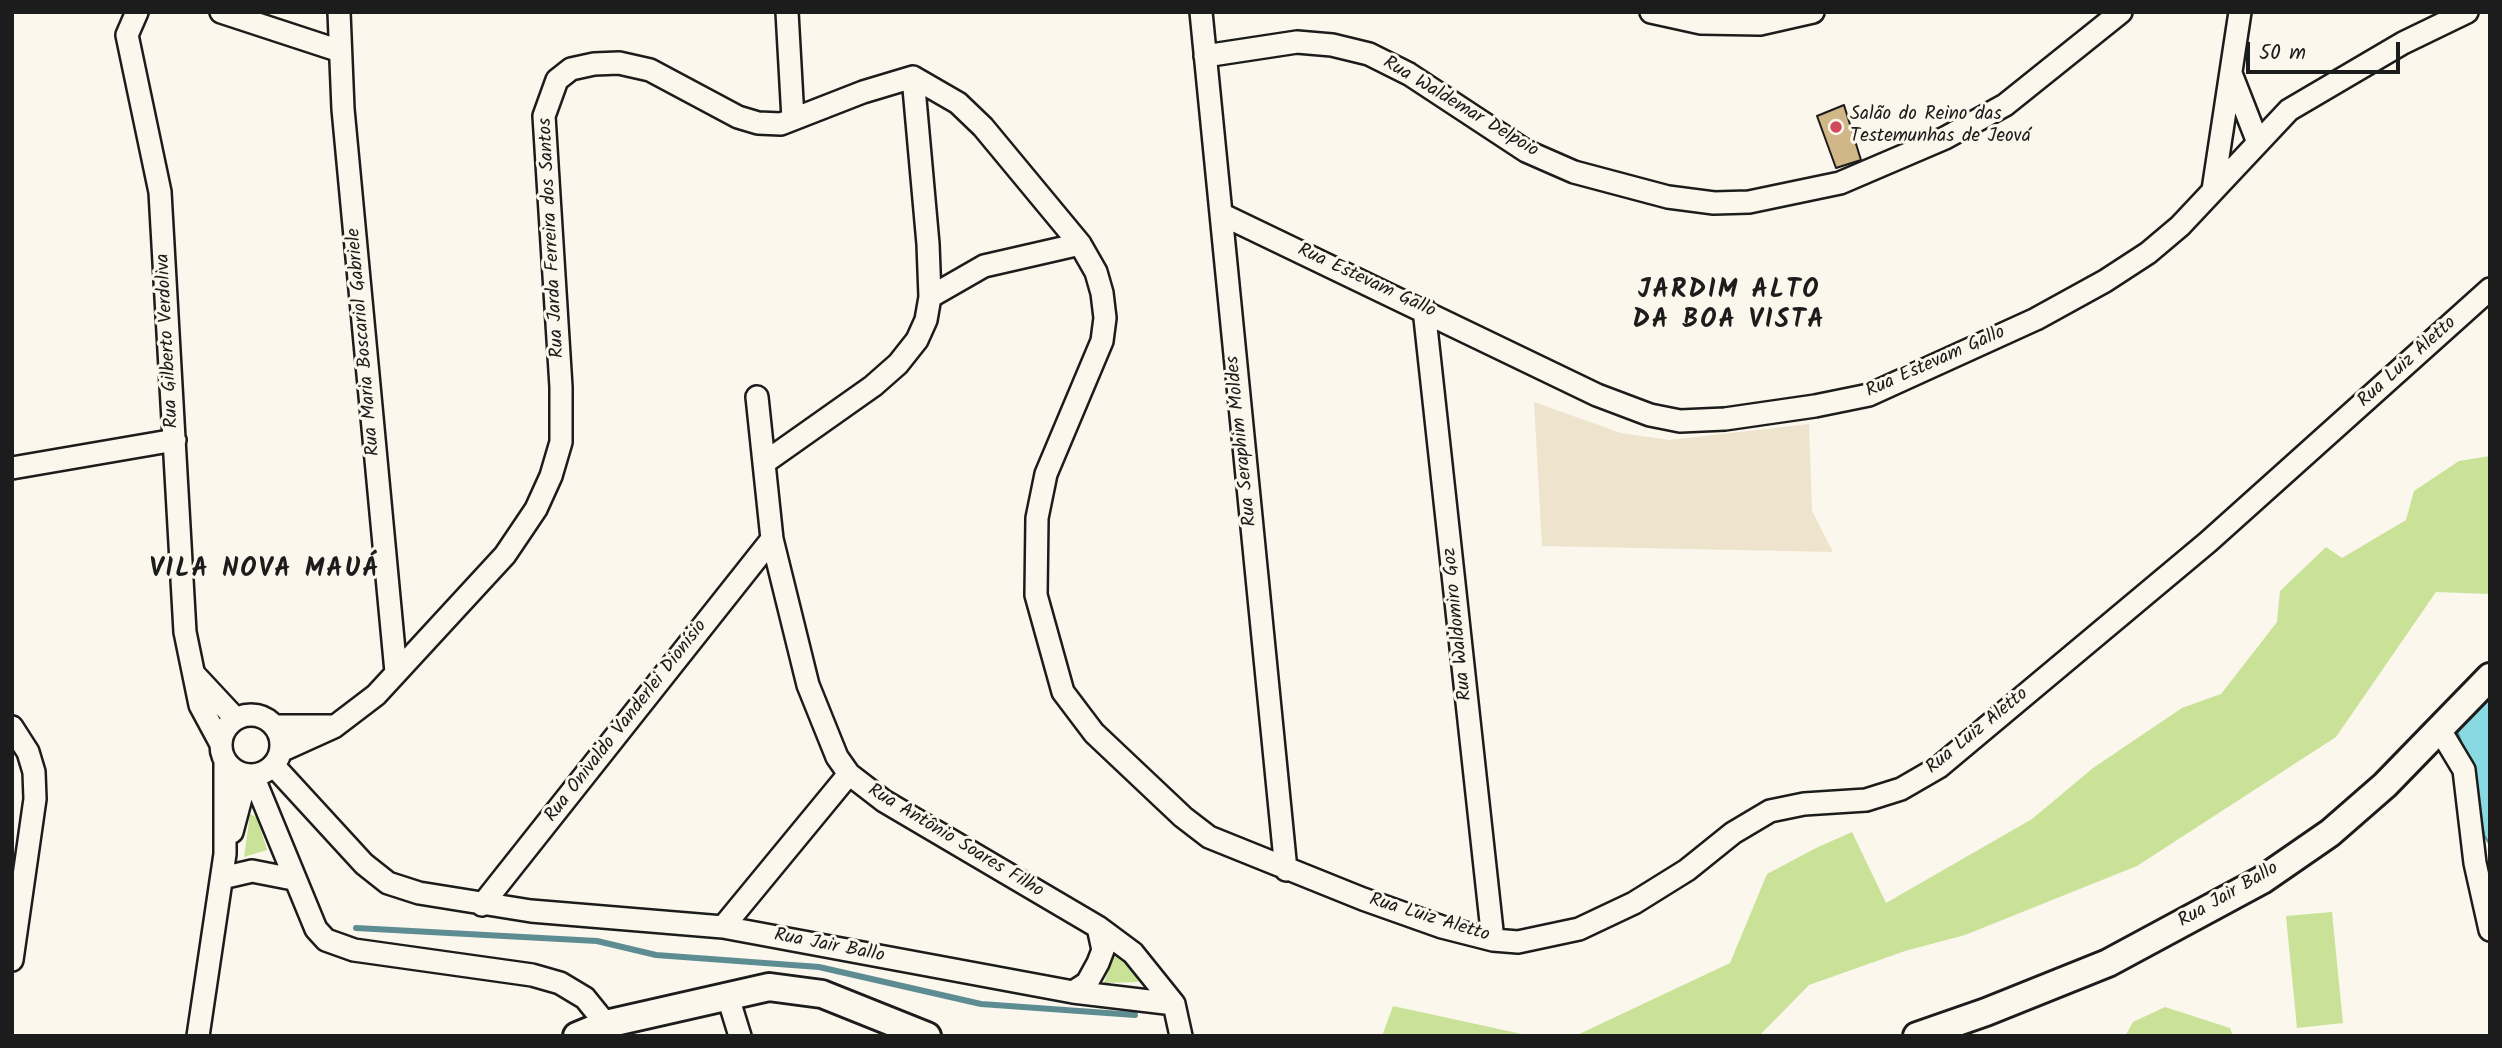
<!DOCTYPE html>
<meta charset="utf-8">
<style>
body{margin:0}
#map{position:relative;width:2502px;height:1048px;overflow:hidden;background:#fbf7ec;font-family:Kalam,sans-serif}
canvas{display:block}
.frame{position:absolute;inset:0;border:14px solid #1c1c1c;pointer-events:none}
.scale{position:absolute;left:2246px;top:42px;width:154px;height:32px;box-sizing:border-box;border:4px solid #1c1c1c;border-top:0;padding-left:9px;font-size:21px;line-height:24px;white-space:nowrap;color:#1c1c1c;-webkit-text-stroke:5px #fbf7ec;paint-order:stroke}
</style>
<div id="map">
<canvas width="2502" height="1048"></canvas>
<div class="frame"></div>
<div class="scale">50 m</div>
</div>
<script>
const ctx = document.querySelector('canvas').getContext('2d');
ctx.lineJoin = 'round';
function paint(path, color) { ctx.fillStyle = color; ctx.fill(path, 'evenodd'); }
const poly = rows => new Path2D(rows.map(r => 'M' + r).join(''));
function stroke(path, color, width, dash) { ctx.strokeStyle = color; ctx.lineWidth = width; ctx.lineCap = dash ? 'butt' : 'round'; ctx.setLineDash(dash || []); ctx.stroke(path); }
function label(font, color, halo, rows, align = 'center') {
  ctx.font = font + ' Kalam,sans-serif'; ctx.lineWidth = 6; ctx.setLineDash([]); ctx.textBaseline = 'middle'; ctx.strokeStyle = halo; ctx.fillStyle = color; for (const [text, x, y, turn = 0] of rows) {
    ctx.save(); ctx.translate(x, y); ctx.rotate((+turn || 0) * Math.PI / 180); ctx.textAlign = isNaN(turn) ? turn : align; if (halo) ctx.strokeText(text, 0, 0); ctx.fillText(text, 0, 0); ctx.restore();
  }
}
const built = poly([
 [1534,402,1621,433,1669,440,1809,424,1812,511,1833,552,1542,546]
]);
const green = poly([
 [2490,456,2490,594,2436,592,2336,737,2137,866,1965,935,1905,951,1809,985,1759,1036,1575,1036,1730,963,1767,874,1818,847,1852,832,1886,903,2032,819,2093,768,2182,708,2221,694,2277,622,2280,591,2326,547,2342,558,2406,520,2414,491,2459,461],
 [250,814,257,817,267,850,244,857],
 [2332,912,2343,1023,2297,1028,2286,916],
 [1114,953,1128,960,1139,974,1138,982,1104,983],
 [1393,1006,1531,1036,1382,1036],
 [2165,1007,2230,1028,2233,1036,2125,1036,2133,1022]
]);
const water = poly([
 [2490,692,2490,845,2484,835,2467,757,2455,725,2490,692]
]);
const stream = poly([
 [356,928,597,941,656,955,819,967,981,1004,1135,1015]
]);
const building = poly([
 [1844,105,1861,160,1836,168,1817,116,1844,105]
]);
const minor = poly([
 [137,12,127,35,160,192,185,632,200,705,221,744],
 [221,12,340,51],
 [339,12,343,109,396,672],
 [787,12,793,119],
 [1201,12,1286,870],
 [1651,12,1701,23,1760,24,1813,12],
 [1205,56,1297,42,1332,45,1369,54,1409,74,1526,151,1574,172,1668,197,1714,203,1749,202,1840,183,1945,138,2005,105,2121,12],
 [2232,76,2257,140],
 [2213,190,2240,12],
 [1221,214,1597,395,1650,415,1680,421,1725,419,1815,406,1869,395,2036,319,2105,281,2148,253,2180,226,2289,110,2403,43,2467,12],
 [930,297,984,266,1080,244],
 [1424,309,1493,940],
 [757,397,772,539,808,685,837,757,849,774,884,801,1098,927,1133,953,1174,1004,1181,1036],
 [764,463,873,386,898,364,917,340,926,320,930,297,928,244,913,77],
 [12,468,175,440],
 [194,674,235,718],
 '221 745a30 30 0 1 1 60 0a30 30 0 1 1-60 0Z',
 [276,726,332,726],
 [12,727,28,752,34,772,35,799,12,960],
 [2440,730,2464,770,2475,863,2490,930],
 [281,751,334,727,376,695,505,555,536,509,551,476,561,442,561,387,544,116,557,80,571,69,594,64,619,63,650,70,738,117,758,123,781,124,863,92,913,77,958,103,983,127,1080,244,1096,272,1102,293,1105,318,1102,341,1046,474,1037,518,1036,595,1063,692,1094,733,1183,817,1209,837,1363,899,1442,927,1493,940,1518,942,1579,929,1634,903,1687,870,1733,833,1770,811,1804,804,1866,800,1901,789,1939,767,2208,542,2490,289],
 [274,766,364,864,388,883,419,893,531,911,723,927,1073,992,1174,1004],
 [253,776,316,929,326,940,354,950,532,975,560,983,585,998,606,1024],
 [232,832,247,775],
 [222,878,252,871,293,879],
 [482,905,772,539],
 [723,927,849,774],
 [1073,992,1087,983,1098,963,1103,950,1098,927],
 [728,997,740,1036],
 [198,1036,225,854,225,762]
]);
const major = poly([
 [577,1036,606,1024,769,987,822,994,927,1036],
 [1917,1036,1986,1012,2108,963,2262,880,2330,833,2385,785,2490,677]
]);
const markers = [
 [1836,127,7,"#d1495b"]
];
const streetNames = [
 ["Rua Waldemar Delpoio",1460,108,31],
 ["Rua Jarda Ferreira dos Santos",553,238,-93],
 ["Rua Estevam Gallo",1366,282,25],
 ["Rua Gilberto Verdoliva",169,341,-93],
 ["Rua Maria Boscariol Gabriele",365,342,-95],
 ["Rua Estevam Gallo",1936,363,-24],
 ["Rua Luiz Aletto",2408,363,-42],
 ["Rua Seraphim Moldes",1243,441,-96],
 ["Rua Waldomiro Goz",1459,624,-96],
 ["Rua Onivaldo Vanderlei Dionísio",627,722,-52],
 ["Rua Luiz Aletto",1978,732,-39],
 ["Rua Antônio Soares Filho",955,842,31],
 ["Rua Jair Ballo",2229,896,-30],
 ["Rua Luiz Aletto",1429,919,17],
 ["Rua Jair Ballo",829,947,11]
];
const poiNames = [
 ["Salão do Reino das",1850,116],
 ["Testemunhas de Jeová",1850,138]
];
const districtNames = [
 ["JARDIM ALTO",1729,293],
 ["DA BOA VISTA",1729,323],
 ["VILA NOVA MAUÁ",265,572]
];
paint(built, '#eee4ce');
paint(green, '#c9e298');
paint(water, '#88d9e1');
stroke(water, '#5d8d92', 2);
stroke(stream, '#5d8d92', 6);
paint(building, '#d1b687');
stroke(building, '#1c1c1c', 2);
stroke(minor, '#1c1c1c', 26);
stroke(major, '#1c1c1c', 32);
stroke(minor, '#fbf7ec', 21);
stroke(major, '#fbf7ec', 26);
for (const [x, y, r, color] of markers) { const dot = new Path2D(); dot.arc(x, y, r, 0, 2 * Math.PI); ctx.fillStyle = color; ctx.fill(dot); stroke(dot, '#fbf7ec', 2.5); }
label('19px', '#1c1c1c', '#fbf7ec', streetNames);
label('19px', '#1c1c1c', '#fbf7ec', poiNames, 'left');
ctx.letterSpacing = '2px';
label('bold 26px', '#1c1c1c', '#fbf7ec', districtNames);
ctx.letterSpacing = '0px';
</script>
